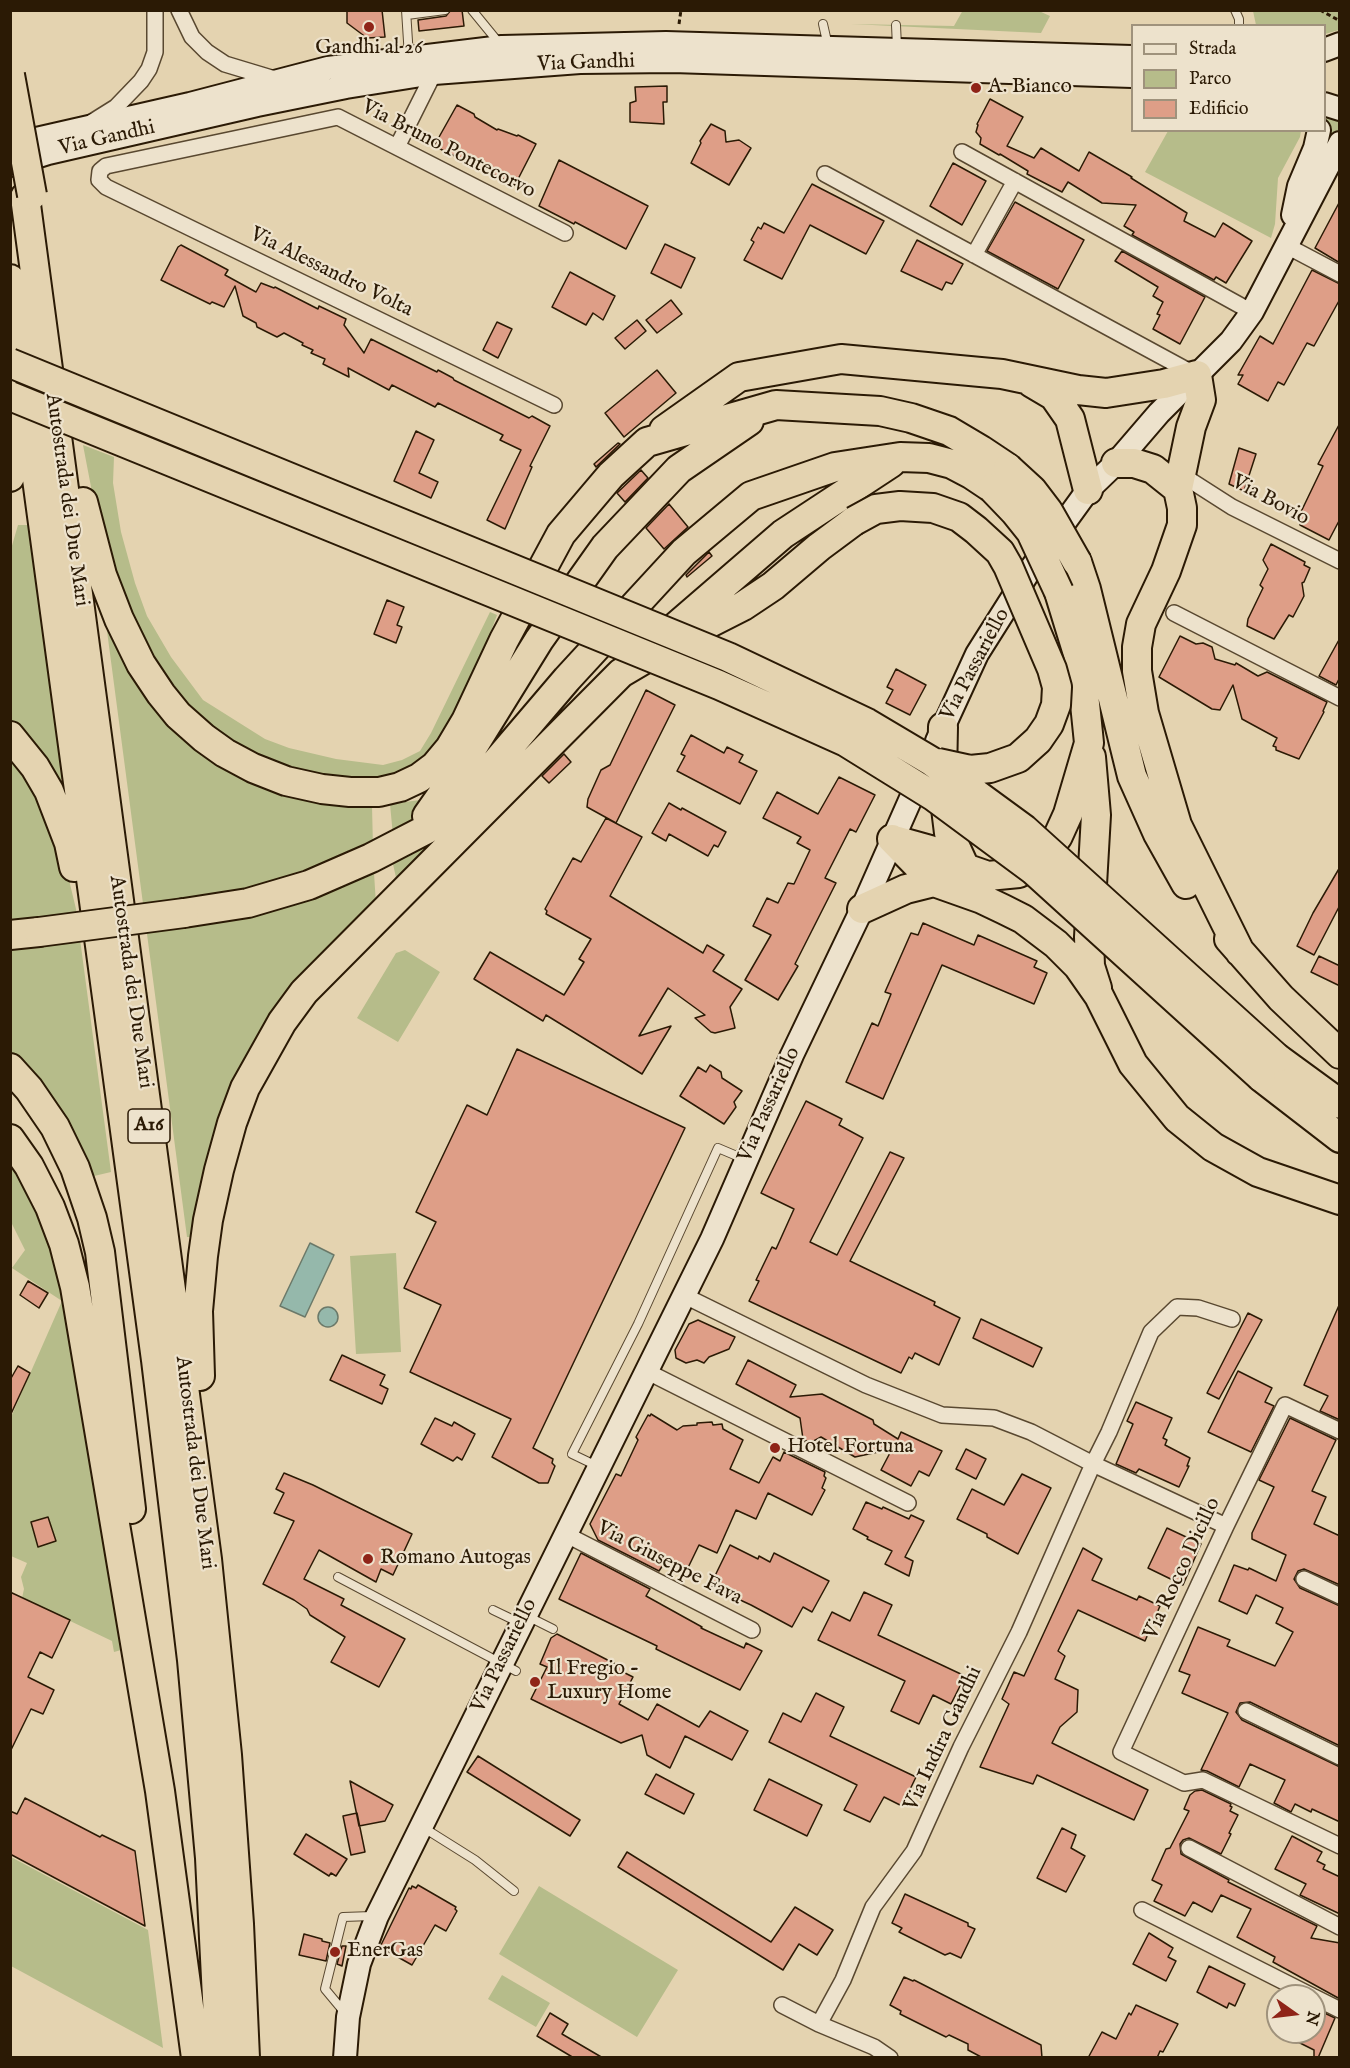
<!DOCTYPE html>
<style>
body{margin:0}
#map{position:relative;width:1350px;height:2068px;overflow:hidden;background:#e4d3b0;font-family:"IM FELL English",serif}
canvas{display:block}
.frame{position:absolute;inset:0;border:12px solid #2b1a05;pointer-events:none}
.legend{position:absolute;left:1131px;top:24px;width:195px;height:108px;box-sizing:border-box;background:#ede2cc;border:2px solid #9f927c;margin:0;padding:8px 10px;list-style:none;font-size:18px;color:#2b1a05}
.legend li{display:flex;align-items:center;gap:12px;height:30px}
.legend b{width:30px;border:2px solid #9f927c}
.north{position:absolute;left:1266px;top:1984px;width:60px;height:60px;box-sizing:border-box;background:#ede2cc;border:2px solid #9f927c;border-radius:50%;rotate:104deg;font-size:16px;font-weight:700;line-height:24px;text-align:center;color:#2b1a05}
.north::after{content:'';display:block;margin:auto;width:21px;height:27px;background:#8f2418;clip-path:polygon(50% 0,100% 100%,50% 72%,0 100%)}
</style>
<div id="map">
<canvas width="1350" height="2068"></canvas>
<div class="frame"></div>
<ul class="legend">
<li><b style="height:8px;background:#ede2cc"></b>Strada</li>
<li><b style="height:16px;background:#b6bc8a"></b>Parco</li>
<li><b style="height:16px;background:#de9e87"></b>Edificio</li>
</ul>
<div class="north">N</div>
</div>
<script>
const ctx = document.querySelector('canvas').getContext('2d');
ctx.lineJoin = 'round';
function paint(path, color) { ctx.fillStyle = color; ctx.fill(path, 'evenodd'); }
const poly = rows => new Path2D(rows.map(r => 'M' + r).join(''));
function stroke(path, color, width, dash) { ctx.strokeStyle = color; ctx.lineWidth = width; ctx.lineCap = dash ? 'butt' : 'round'; ctx.setLineDash(dash || []); ctx.stroke(path); }
function label(font, color, halo, rows, align = 'center') {
  ctx.font = font + ' "IM FELL English",serif'; ctx.lineWidth = 4.5; ctx.setLineDash([]); ctx.textBaseline = 'middle'; ctx.strokeStyle = halo; ctx.fillStyle = color; for (const [text, x, y, turn = 0] of rows) {
    ctx.save(); ctx.translate(x, y); ctx.rotate((+turn || 0) * Math.PI / 180); ctx.textAlign = isNaN(turn) ? turn : align; if (halo) ctx.strokeText(text, 0, 0); ctx.fillText(text, 0, 0); ctx.restore();
  }
}
const green = poly([
 [963,10,1039,11,1050,16,1041,33,851,24,954,26],
 [1253,11,1339,11,1339,30,1325,34,1324,26,1256,25],
 [1326,116,1339,120,1339,128,1318,167,1327,128],
 [1168,131,1301,131,1300,137,1278,178,1275,224,1271,238,1145,172],
 [83,445,114,457,113,483,121,532,135,583,147,616,171,657,203,700,265,739,289,748,336,759,383,765,402,760,420,751,431,733,490,612,497,615,459,717,446,745,401,782,285,774,196,722,132,627,92,492],
 [18,525,28,525,62,779,55,781,11,724,11,549],
 [108,628,158,702,345,805,372,806,373,848,184,926,272,911,374,873,376,904,300,982,193,1237,187,1237,107,631],
 [10,747,56,826,76,909,111,1172,94,1176,80,1145,11,1055,11,949,54,944,50,916,11,921],
 [435,794,419,817,393,836,390,804,420,800],
 [448,831,397,882,393,864],
 [405,950,440,972,398,1042,357,1018,396,953],
 [10,1154,44,1217,65,1301,121,1650,114,1652,112,1641,22,1598,24,1589,21,1577,27,1563,11,1556,11,1417,62,1301,12,1268,25,1250,11,1222],
 [396,1253,401,1352,356,1354,350,1256],
 [11,1857,148,1930,163,2048,11,1966],
 [539,1886,678,1970,637,2037,499,1954],
 [502,1975,550,2003,536,2027,488,1999]
]);
const water = poly([
 [310,1243,334,1255,305,1317,280,1306,310,1243],
 '318 1317a10 10 0 1 1 20 0a10 10 0 1 1-20 0Z'
]);
const building = poly([
 [347,10,382,10,385,37,367,38,347,23,347,10],
 [451,10,462,10,464,26,419,31,418,20,446,16,451,10],
 [667,86,667,102,663,102,664,124,630,122,630,103,636,101,635,87,667,86],
 [990,99,1023,117,1007,146,1034,158,1041,148,1079,171,1089,152,1132,177,1131,178,1187,213,1184,221,1215,237,1223,223,1252,241,1226,283,1216,277,1214,280,1132,235,1134,232,1124,226,1136,205,1102,203,1068,182,1062,192,1027,174,1028,171,1000,154,999,155,980,144,981,138,976,132,978,125,977,124,990,99],
 [457,105,474,114,475,117,497,130,498,129,517,136,518,135,536,144,515,185,434,146,457,105],
 [711,124,725,131,726,142,739,140,751,148,729,185,691,163,701,143,700,141,711,124],
 [559,160,648,206,626,249,575,222,574,224,539,206,559,160],
 [953,163,986,181,962,225,930,206,953,163],
 [812,184,884,221,866,254,810,225,782,279,744,260,754,242,751,240,758,227,761,229,764,223,784,233,812,184],
 [1340,201,1340,263,1315,248,1340,201],
 [1015,202,1084,240,1058,289,987,251,1015,202],
 [917,240,963,264,952,284,946,282,942,290,901,271,917,240],
 [665,244,695,258,681,288,651,273,665,244],
 [181,245,228,270,225,275,256,292,261,283,274,288,275,287,318,309,319,306,346,319,344,325,364,353,371,339,437,372,438,370,453,378,454,380,529,418,532,416,550,426,530,466,532,467,505,529,487,520,521,450,500,440,503,435,438,403,435,407,392,385,389,390,348,368,349,377,323,364,325,359,311,353,313,350,302,345,303,343,284,333,277,337,257,327,256,323,243,316,235,286,224,307,212,302,210,304,161,280,178,247,181,245],
 [1122,251,1205,297,1180,344,1153,329,1160,315,1157,314,1163,302,1153,296,1158,287,1115,261,1122,251],
 [1312,270,1340,284,1340,299,1314,346,1307,343,1284,385,1278,382,1268,401,1238,384,1243,375,1238,375,1260,336,1273,344,1312,270],
 [570,272,615,296,603,320,593,313,586,325,552,307,570,272],
 [671,300,682,314,657,333,646,320,671,300],
 [637,320,646,331,625,349,615,338,637,320],
 [497,322,512,329,498,358,483,350,497,322],
 [657,370,676,393,624,437,605,413,657,370],
 [1340,423,1340,519,1329,540,1300,525,1299,516,1323,466,1318,464,1340,423],
 [416,431,434,440,419,473,438,482,431,498,394,481,416,431],
 [618,443,620,444,596,467,594,464,618,443],
 [1239,448,1256,454,1244,491,1229,484,1239,448],
 [641,470,648,478,625,502,617,493,641,470],
 [669,504,688,527,664,549,646,528,669,504],
 [1271,544,1305,562,1304,565,1310,568,1304,582,1302,583,1304,596,1293,617,1289,615,1274,639,1247,626,1248,619,1263,588,1260,585,1268,569,1263,560,1271,544],
 [709,552,712,556,687,577,686,575,709,552],
 [387,600,404,607,397,625,402,627,396,643,374,634,387,600],
 [1180,636,1196,644,1203,643,1212,647,1215,659,1235,665,1236,663,1258,676,1267,672,1327,702,1323,711,1324,712,1299,759,1276,750,1276,747,1273,746,1277,738,1242,719,1233,685,1220,710,1212,709,1159,677,1180,636],
 [1340,638,1340,677,1336,685,1319,676,1340,638],
 [896,669,926,685,910,715,886,703,893,690,887,687,896,669],
 [646,690,675,705,616,823,587,807,588,799,601,770,610,765,646,690],
 [691,735,724,753,727,747,743,755,739,762,757,771,740,804,677,771,685,756,681,754,691,735],
 [564,754,571,762,549,783,542,776,564,754],
 [839,777,875,795,856,832,850,829,825,878,836,883,795,964,798,966,778,1000,745,980,771,935,753,926,767,898,778,903,788,883,794,884,810,850,797,843,801,837,763,818,777,792,818,814,839,777],
 [669,803,681,810,682,808,726,832,718,847,714,845,708,856,669,834,666,841,652,833,669,803],
 [606,818,642,837,610,896,703,953,707,945,724,955,713,971,742,989,730,1007,735,1028,715,1033,711,1032,695,1018,705,1015,668,988,639,1036,671,1026,642,1074,546,1015,543,1021,474,979,490,952,564,995,584,962,579,959,591,939,546,914,547,911,545,909,573,858,581,862,606,818],
 [1340,867,1340,905,1314,955,1297,946,1313,913,1340,867],
 [923,923,974,945,978,935,1037,961,1034,967,1047,973,1034,1004,942,965,883,1099,846,1082,872,1023,878,1026,891,994,885,992,911,933,918,935,923,923],
 [1319,956,1340,966,1340,986,1311,972,1319,956],
 [517,1049,685,1128,533,1448,553,1459,552,1463,555,1466,548,1483,539,1483,492,1457,511,1419,410,1372,441,1305,404,1288,436,1222,416,1212,467,1105,487,1115,517,1049],
 [710,1065,721,1072,722,1078,742,1091,734,1102,736,1107,724,1124,680,1096,698,1067,706,1072,710,1065],
 [806,1101,842,1119,839,1125,863,1138,810,1242,837,1255,890,1152,904,1158,850,1261,935,1302,934,1305,960,1318,939,1365,915,1353,912,1359,909,1357,901,1373,749,1301,759,1281,756,1280,772,1247,776,1249,794,1209,761,1193,806,1101],
 [28,1281,48,1293,39,1308,20,1295,28,1281],
 [1340,1303,1340,1420,1320,1411,1328,1396,1304,1385,1340,1303],
 [1248,1313,1262,1320,1219,1399,1207,1393,1248,1313],
 [981,1319,1042,1348,1033,1367,973,1338,981,1319],
 [698,1320,735,1337,729,1349,709,1357,704,1363,697,1360,686,1363,676,1358,675,1350,689,1324,698,1320],
 [342,1355,385,1375,380,1385,388,1389,382,1404,330,1380,342,1355],
 [748,1360,796,1385,790,1397,822,1394,873,1420,874,1424,898,1439,901,1432,942,1451,929,1476,919,1471,911,1486,881,1470,892,1449,855,1457,821,1437,810,1443,803,1439,800,1418,736,1384,748,1360],
 [18,1366,30,1373,10,1416,10,1380,18,1366],
 [1238,1371,1272,1388,1265,1402,1274,1406,1251,1452,1208,1432,1238,1371],
 [1136,1402,1172,1418,1163,1438,1167,1440,1165,1445,1190,1458,1187,1466,1189,1466,1179,1487,1139,1469,1136,1473,1116,1464,1133,1424,1127,1421,1136,1402],
 [651,1414,677,1430,683,1426,697,1425,697,1423,712,1422,713,1425,722,1424,723,1429,743,1440,730,1469,759,1483,773,1457,780,1461,784,1452,825,1472,824,1476,826,1478,822,1488,825,1490,812,1515,768,1493,756,1519,736,1510,717,1553,699,1545,684,1576,663,1565,659,1571,598,1540,590,1524,616,1474,621,1476,638,1440,636,1437,648,1415,650,1416,651,1414],
 [435,1418,452,1426,454,1422,475,1434,462,1460,457,1457,453,1461,421,1444,435,1418],
 [1290,1418,1336,1440,1312,1491,1326,1497,1314,1524,1340,1536,1340,1585,1304,1569,1298,1571,1294,1579,1300,1588,1340,1606,1340,1746,1250,1702,1240,1703,1236,1712,1242,1720,1340,1767,1340,1822,1312,1809,1311,1812,1295,1804,1291,1812,1274,1803,1285,1780,1250,1764,1239,1787,1207,1771,1201,1770,1228,1713,1182,1693,1190,1675,1179,1671,1198,1627,1230,1640,1227,1646,1275,1666,1293,1632,1276,1623,1283,1608,1256,1595,1247,1614,1219,1601,1234,1565,1248,1570,1249,1568,1276,1581,1286,1555,1252,1539,1252,1533,1274,1487,1259,1480,1290,1418],
 [966,1449,986,1459,976,1479,956,1469,966,1449],
 [284,1473,313,1485,412,1534,393,1575,381,1569,376,1582,319,1550,304,1579,344,1599,341,1605,405,1639,379,1687,331,1662,345,1637,310,1615,307,1609,294,1600,263,1584,294,1521,274,1513,284,1493,276,1489,284,1473],
 [1022,1474,1051,1488,1018,1554,987,1537,987,1534,957,1519,972,1489,1004,1505,1022,1474],
 [866,1502,882,1509,883,1507,909,1519,911,1515,924,1521,905,1557,913,1561,909,1576,885,1564,892,1551,867,1539,868,1537,853,1529,866,1502],
 [48,1517,56,1541,38,1547,31,1522,48,1517],
 [1167,1528,1201,1544,1183,1585,1148,1568,1167,1528],
 [730,1545,758,1559,759,1556,770,1562,774,1553,829,1581,812,1612,803,1607,792,1627,751,1605,710,1586,730,1545],
 [1083,1548,1102,1559,1092,1580,1137,1600,1139,1596,1160,1606,1145,1641,1078,1610,1058,1651,1065,1656,1055,1679,1078,1690,1077,1712,1060,1727,1052,1743,1148,1790,1134,1820,1037,1775,1033,1784,980,1767,1009,1704,1002,1699,1014,1672,1024,1676,1083,1548],
 [581,1553,650,1589,646,1596,702,1627,701,1628,744,1648,746,1643,762,1651,740,1690,656,1649,657,1646,559,1599,581,1553],
 [10,1592,70,1620,52,1658,40,1652,28,1677,54,1690,43,1714,31,1709,10,1752,10,1592],
 [864,1592,892,1605,878,1635,965,1676,951,1704,933,1695,919,1724,891,1711,905,1681,818,1640,832,1612,850,1621,864,1592],
 [557,1634,625,1669,623,1672,633,1677,619,1704,648,1720,657,1704,699,1727,710,1711,748,1731,732,1760,685,1736,670,1768,647,1755,642,1735,621,1743,531,1699,547,1667,540,1664,551,1638,557,1634],
 [816,1693,844,1707,830,1736,916,1777,902,1806,884,1797,870,1822,844,1810,857,1785,769,1742,783,1713,801,1722,816,1693],
 [478,1756,580,1820,570,1836,467,1772,478,1756],
 [656,1774,694,1794,684,1814,645,1794,656,1774],
 [769,1779,822,1805,807,1836,754,1810,769,1779],
 [350,1781,393,1805,385,1821,359,1826,350,1781],
 [1202,1790,1231,1804,1230,1806,1232,1807,1230,1811,1238,1815,1229,1833,1231,1834,1221,1854,1189,1838,1183,1840,1180,1844,1181,1854,1229,1880,1228,1882,1317,1926,1311,1938,1340,1943,1340,1999,1273,1962,1275,1957,1237,1937,1251,1909,1221,1895,1212,1912,1193,1902,1185,1916,1154,1901,1162,1885,1152,1880,1166,1849,1170,1848,1189,1811,1184,1809,1190,1795,1195,1791,1202,1790],
 [25,1798,100,1837,102,1835,135,1851,145,1926,10,1854,10,1811,17,1814,25,1798],
 [357,1813,365,1852,351,1855,343,1816,357,1813],
 [1062,1828,1076,1835,1071,1848,1085,1856,1066,1892,1037,1878,1062,1828],
 [306,1834,347,1859,336,1876,331,1873,329,1876,294,1854,306,1834],
 [1292,1836,1322,1852,1317,1861,1325,1865,1323,1869,1340,1877,1340,1914,1300,1895,1306,1884,1275,1869,1292,1836],
 [627,1852,771,1942,795,1907,833,1930,817,1955,799,1944,783,1970,618,1867,627,1852],
 [418,1885,456,1907,455,1909,457,1911,446,1931,435,1925,412,1965,380,1947,409,1888,411,1889,412,1886,416,1888,418,1885],
 [905,1894,968,1923,968,1926,975,1929,961,1958,950,1953,945,1955,899,1932,902,1928,892,1923,905,1894],
 [1149,1933,1173,1948,1168,1957,1176,1961,1166,1981,1133,1964,1149,1933],
 [304,1934,322,1939,322,1941,330,1943,326,1961,299,1955,304,1934],
 [342,1946,346,1946,342,1966,337,1964,342,1946],
 [1209,1966,1245,1984,1235,2006,1229,2003,1227,2008,1197,1992,1209,1966],
 [904,1977,913,1981,914,1980,1041,2045,1042,2058,983,2058,968,2050,968,2044,949,2035,946,2037,900,2014,901,2011,890,2005,904,1977],
 [1136,2005,1178,2024,1163,2052,1160,2051,1157,2058,1088,2058,1102,2032,1116,2039,1129,2013,1131,2015,1136,2005],
 [1314,2008,1335,2018,1318,2058,1314,2058,1314,2050,1278,2032,1314,2032,1314,2008],
 [550,2013,568,2024,562,2034,603,2058,574,2058,537,2036,550,2013]
]);
const path = poly([
 [1320,10,1340,21],
 [679,24,681,10]
]);
const lane = poly([
 [406,10,409,57],
 [472,10,499,43],
 [1235,10,1239,19,1239,26],
 [407,15,445,10],
 [823,24,828,46],
 [896,25,897,47],
 [597,1466,572,1454,638,1324,718,1148,744,1159],
 [338,1577,516,1671],
 [493,1610,520,1623],
 [527,1616,553,1629],
 [424,1828,475,1860,514,1891],
 [345,2013,325,1989,343,1917,372,1916]
]);
const street = poly([
 [179,10,192,37,207,52,225,64,278,80],
 [92,122,116,107,141,81,149,69,155,52,155,10],
 [397,147,434,73],
 [962,152,1252,312],
 [825,174,1194,374],
 [1287,246,1340,274],
 [974,255,1015,181],
 [554,405,106,187,99,180,100,171,106,166,338,117,565,233],
 [1182,475,1232,507,1340,561],
 [1174,613,1340,698],
 [683,1295,866,1385,942,1415,994,1418,1031,1432,1093,1464,1226,1526],
 [646,1371,908,1503],
 [1340,1431,1285,1405,1226,1526,1121,1752,1184,1783,1203,1780,1340,1846],
 [567,1535,752,1630],
 [1304,1579,1340,1596],
 [1246,1711,1340,1757],
 [1189,1848,1340,1927],
 [1142,1910,1312,1996],
 [1314,1997,1340,2010],
 [782,2005,819,2024,874,2047,890,2058],
 [819,2024,843,1980,873,1907,914,1851,961,1747,1019,1632,1093,1464,1109,1432,1151,1332,1177,1307,1198,1308,1232,1319]
]);
const secondary = poly([
 [1324,50,1340,44],
 [1324,104,1340,109],
 [10,145,190,104,328,68,502,47,666,43,1132,57],
 [10,165,48,153,257,105,346,87,434,73,580,62,673,61,1132,76],
 [1293,215,1299,186,1315,148,1319,130],
 [937,741,977,654,1030,570,1088,490,1116,463,1159,413,1231,341,1252,312,1340,143],
 [345,2058,348,2017,359,1964,377,1916,712,1239,792,1055,862,909,923,771]
]);
const highway = poly([
 [25,197,207,1559,227,1755,239,1924,245,2058],
 [10,279,156,1360,192,1660,210,1858,220,2058],
 [1032,383,1054,396,1070,419,1088,490],
 [664,430,739,377,841,359,1002,374,1078,390,1106,393,1164,384,1197,375,1201,400,1191,427,1178,489,1182,508,1182,525,1166,571,1141,624,1137,647,1137,671,1144,713,1177,825,1240,952],
 [1116,463,1134,463,1153,469,1178,489],
 [10,477,13,446,11,410],
 [83,502,102,575,119,619,141,664,161,694,178,715,204,738,225,753,253,768,286,781,322,789,350,792,379,792,400,787,419,778,435,766,450,748,466,721,504,640,561,534,611,475,647,442,776,405,880,411,911,418,949,431,981,450,1008,468],
 [1077,562,1086,589,1132,776,1158,834,1186,884],
 [673,629,783,534,891,463],
 [943,727,942,776,949,833,965,868],
 [10,736,35,767,49,791,69,843,74,867],
 [1091,757,1096,815,1089,937,1090,966,1097,988],
 [427,816,453,779,539,640,605,547,679,469,749,421],
 [892,839,934,882,982,899,1003,909,1023,919,1056,944,1078,966,1099,996,1133,1064,1177,1118,1213,1147,1258,1172,1340,1200],
 [894,840,930,850,965,868,988,876,1019,873,1044,856,1058,836,1068,814,1089,743,1083,684,1078,654,1059,592],
 [862,909,906,889,934,882],
 [184,913,248,903,309,885,371,858,427,829,450,812,469,794,567,679,684,552,751,496,835,467,900,457,929,458,952,464,971,474,992,488],
 [10,935,39,932],
 [1229,939,1281,998,1340,1054],
 [1277,1058,1340,1104],
 [10,1068,29,1089,55,1127,75,1168,92,1218,100,1252,131,1509],
 [1261,1077,1340,1138],
 [10,1139,29,1166,50,1207,64,1244,75,1287,160,1791,196,2058],
 [200,1376,198,1311,203,1256,208,1220,219,1170,232,1123,245,1088,282,1022,304,992,621,673,682,637,743,606,773,586,819,547,854,521]
]);
const highwayBridge = poly([
 [10,75,32,195],
 [10,363,728,657,867,723,931,761,1024,829,1277,1058],
 [10,396,719,685,846,742,933,796,1033,870,1261,1077],
 [1008,468,1032,490,1048,511,1077,562],
 [992,488,1015,512,1031,532,1059,592],
 [854,521,876,509,900,506,933,508,959,517,976,530,1000,552,1008,566,1052,669,1057,687,1056,705,1049,724,1038,740,1018,758,990,768,970,770,938,763],
 [39,932,184,913]
]);
const markers = [
 [369,27,6,"#8f2418"],
 [976,88,6,"#8f2418"],
 [775,1448,6,"#8f2418"],
 [368,1559,6,"#8f2418"],
 [535,1682,6,"#8f2418"],
 [335,1952,6,"#8f2418"]
];
const shields = [
 [149,1126,42]
];
const shieldNames = [
 ["A16",149,1126]
];
const poiNames = [
 ["Gandhi al 26",369,49,"center"],
 ["A. Bianco",988,88],
 ["Hotel Fortuna",787,1448],
 ["Romano Autogas",380,1559],
 ["Il Fregio -",547,1670],
 ["Luxury Home",547,1694],
 ["EnerGas",347,1952]
];
const streetNames = [
 ["Via Gandhi",586,64,-2],
 ["Via Gandhi",107,139,-13],
 ["Via Bruno Pontecorvo",448,150,27],
 ["Via Alessandro Volta",331,273,26],
 ["Autostrada dei Due Mari",66,500,82],
 ["Via Bovio",1270,501,28],
 ["Via Passariello",976,665,-62],
 ["Autostrada dei Due Mari",130,982,82],
 ["Via Passariello",770,1105,-66],
 ["Autostrada dei Due Mari",194,1463,83],
 ["Via Giuseppe Fava",669,1564,27],
 ["Via Rocco Dicillo",1183,1569,-65],
 ["Via Passariello",505,1656,-64],
 ["Via Indira Gandhi",944,1739,-65]
];
paint(green, '#b6bc8a');
paint(water, '#95b8ab');
stroke(water, '#6b7969', 1.5);
paint(building, '#de9e87');
stroke(building, '#2b1a05', 1.5);
stroke(lane, '#594830', 10);
stroke(street, '#594830', 18);
stroke(secondary, '#2b1a05', 26);
stroke(highway, '#2b1a05', 32);
stroke(path, '#2b1a05', 3, [4.5, 3]);
stroke(lane, '#ede2cc', 8);
stroke(street, '#ede2cc', 15);
stroke(secondary, '#ede2cc', 22);
stroke(highway, '#e4d3b0', 28);
stroke(highwayBridge, '#2b1a05', 32, []);
stroke(highwayBridge, '#e4d3b0', 28);
for (const [x, y, r, color] of markers) { const dot = new Path2D(); dot.arc(x, y, r, 0, 2 * Math.PI); ctx.fillStyle = color; ctx.fill(dot); stroke(dot, '#ede2cc', 2); }
for (const [x, y, w] of shields) { const box = new Path2D(); box.roundRect(x - w / 2, y - 17, w, 34, 4.5); ctx.fillStyle = '#ede2cc'; ctx.fill(box); stroke(box, '#2b1a05', 1.5); }
label('bold 20px', '#2b1a05', null, shieldNames);
label('21px', '#2b1a05', '#ede2cc', poiNames, 'left');
label('21px', '#2b1a05', '#ede2cc', streetNames);
</script>
